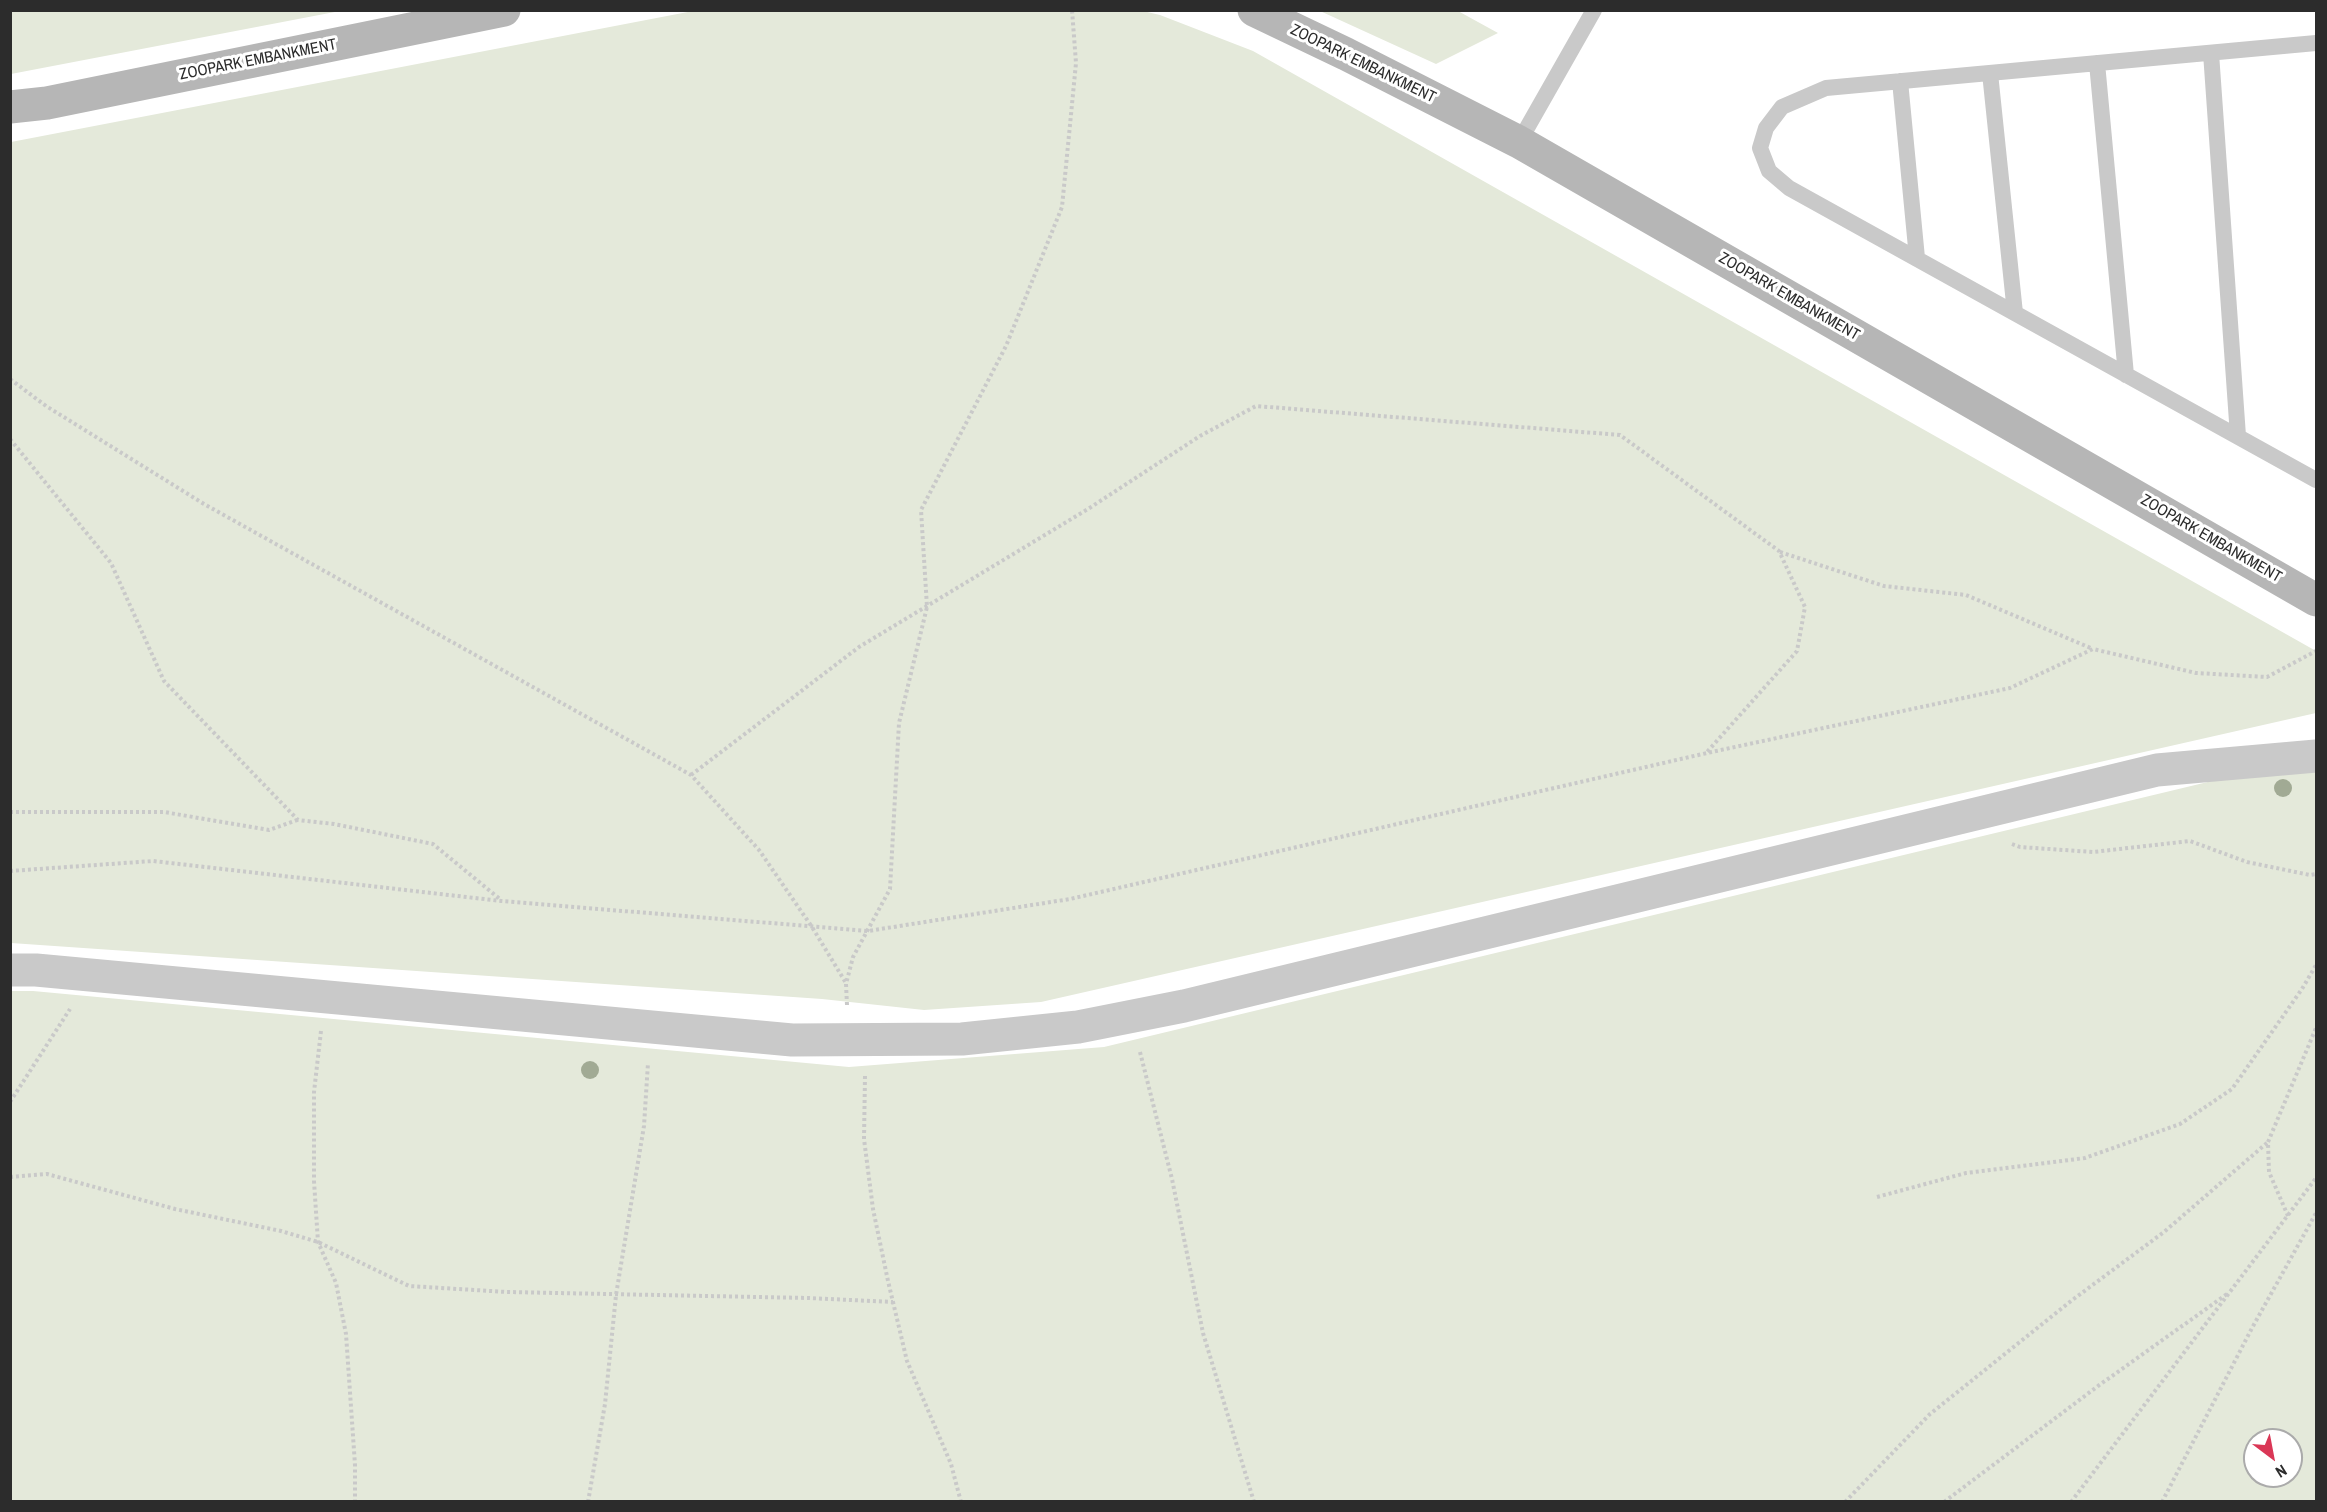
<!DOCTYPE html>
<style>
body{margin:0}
#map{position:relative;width:2327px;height:1512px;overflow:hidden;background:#fff;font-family:"Archivo Narrow",sans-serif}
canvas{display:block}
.frame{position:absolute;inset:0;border:12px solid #2c2c2c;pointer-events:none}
.north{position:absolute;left:2243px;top:1428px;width:60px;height:60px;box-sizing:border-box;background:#fff;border:2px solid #ababab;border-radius:50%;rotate:148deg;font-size:16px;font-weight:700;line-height:24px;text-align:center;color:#2c2c2c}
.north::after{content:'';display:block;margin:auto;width:21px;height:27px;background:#da3756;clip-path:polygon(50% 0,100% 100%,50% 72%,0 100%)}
</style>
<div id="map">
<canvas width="2327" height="1512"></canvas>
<div class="frame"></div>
<div class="north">N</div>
</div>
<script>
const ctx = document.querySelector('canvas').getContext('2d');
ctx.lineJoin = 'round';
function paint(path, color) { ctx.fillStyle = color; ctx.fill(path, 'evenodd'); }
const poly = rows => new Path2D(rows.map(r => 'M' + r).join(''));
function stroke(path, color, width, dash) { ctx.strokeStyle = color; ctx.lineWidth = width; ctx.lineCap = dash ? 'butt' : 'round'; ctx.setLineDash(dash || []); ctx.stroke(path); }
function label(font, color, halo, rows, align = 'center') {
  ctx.font = font + ' "Archivo Narrow",sans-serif'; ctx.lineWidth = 6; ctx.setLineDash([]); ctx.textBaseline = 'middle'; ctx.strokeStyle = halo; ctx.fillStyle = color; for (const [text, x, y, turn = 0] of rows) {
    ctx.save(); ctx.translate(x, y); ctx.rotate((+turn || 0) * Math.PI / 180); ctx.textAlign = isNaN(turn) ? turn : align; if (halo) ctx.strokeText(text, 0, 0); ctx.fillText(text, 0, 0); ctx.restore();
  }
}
const green = poly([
 [11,10,340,10,340,11,11,74],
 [693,11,1143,11,1160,15,1253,51,2316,651,2316,713,1041,1002,924,1010,822,999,11,943,11,142],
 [1320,11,1458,11,1498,33,1436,64],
 [2316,756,2316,1501,11,1502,11,991,33,991,849,1067,1104,1047],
 [2255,1440,2291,1440,2291,1476,2255,1476]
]);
const path = poly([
 [10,379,46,406,204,504,691,775,759,850,812,927,846,983],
 [10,439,111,563,164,681,298,820,334,824,433,844,501,900],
 [1780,552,1884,586,1966,595,2093,649],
 [691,775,859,647,1088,509,1200,436,1256,406,1620,435,1779,551,1805,607,1797,651,1707,752],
 [10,812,164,812,269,830,297,820],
 [2012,844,2020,847,2093,852,2190,841,2247,862,2310,875,2316,874],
 [10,871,153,861,501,901,868,931,1070,899,1707,753,2010,688,2093,649,2196,673,2267,677,2316,651],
 [847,1005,846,984,853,957,890,889,899,723,927,607,921,510,1006,346,1062,207,1076,63,1072,10],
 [321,1031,314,1092,314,1181,318,1242,336,1283,346,1334,355,1465,355,1502],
 [1140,1052,1172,1179,1203,1333,1254,1502],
 [865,1076,864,1139,873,1209,888,1281,907,1361,951,1464,961,1502],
 [10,1102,70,1009],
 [10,1177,47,1174,175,1209,281,1231,318,1242,409,1286,507,1292,808,1298,893,1302],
 [1877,1197,1966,1173,2085,1158,2180,1124,2232,1089,2302,989,2316,965],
 [2288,1216,2269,1172,2268,1142,2316,1028],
 [588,1502,605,1404,616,1295,644,1126,648,1063],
 [1845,1502,1930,1414,2071,1301,2164,1232,2268,1142],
 [1944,1502,2098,1386,2227,1294],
 [2071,1502,2316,1178],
 [2162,1502,2252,1328,2316,1213]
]);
const service = poly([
 [2316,43,1826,88,1782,107,1766,128,1760,148,1769,171,1789,188,2316,480],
 [2211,53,2238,436],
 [2097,63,2126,375],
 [1990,73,2015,313],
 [1900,81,1917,258],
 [1519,142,1594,10]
]);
const minor = poly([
 [10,970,36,970,792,1040,962,1039,1078,1027,1184,1006,2157,770,2316,756]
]);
const secondary = poly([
 [1254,10,1346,54,1519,142,2316,600],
 [10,107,47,103,504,10]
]);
const trees = [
 [2283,788],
 [590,1070]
];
const streetNames = [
 ["ZOOPARK EMBANKMENT",258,60,-11],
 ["ZOOPARK EMBANKMENT",1363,64,26],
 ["ZOOPARK EMBANKMENT",1789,297,30],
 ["ZOOPARK EMBANKMENT",2211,539,30]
];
paint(green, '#e4e9da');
stroke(path, '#c9c9c9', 4, [3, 3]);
stroke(service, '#c9c9c9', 16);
stroke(minor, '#c9c9c9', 33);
stroke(secondary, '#b6b6b6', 33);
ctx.fillStyle = '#a1aa94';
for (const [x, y] of trees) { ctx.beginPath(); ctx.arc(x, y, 9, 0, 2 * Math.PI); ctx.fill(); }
label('16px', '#2c2c2c', '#fff', streetNames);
</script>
